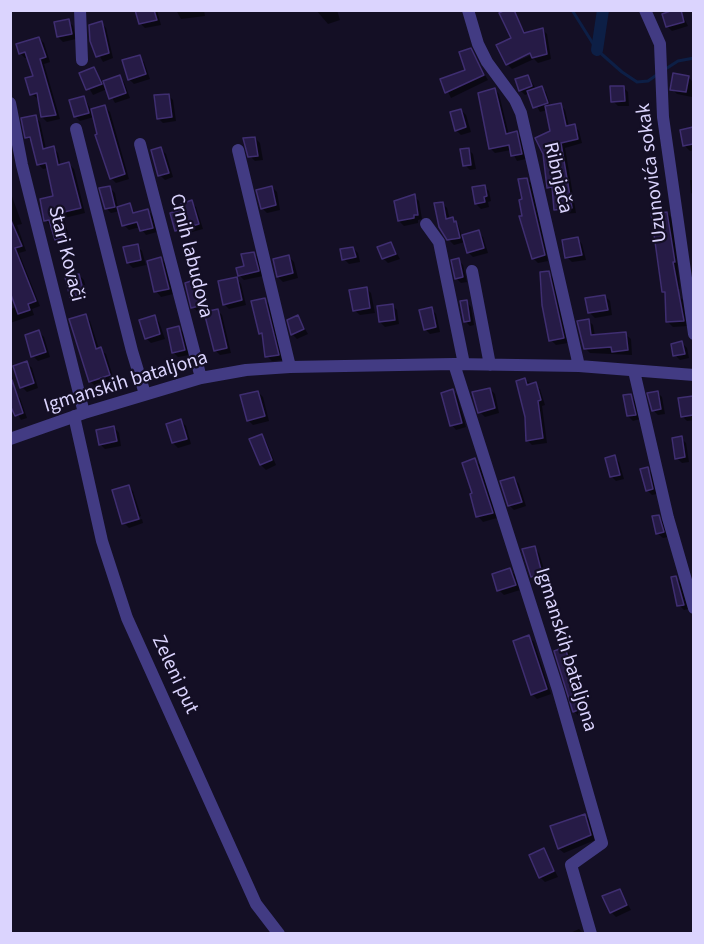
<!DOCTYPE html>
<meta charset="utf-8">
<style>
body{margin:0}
#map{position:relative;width:704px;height:944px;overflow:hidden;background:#140f25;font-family:"Source Sans 3",sans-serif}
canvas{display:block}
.frame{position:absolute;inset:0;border:12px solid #dbd4fe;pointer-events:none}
</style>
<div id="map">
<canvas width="704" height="944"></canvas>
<div class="frame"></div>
</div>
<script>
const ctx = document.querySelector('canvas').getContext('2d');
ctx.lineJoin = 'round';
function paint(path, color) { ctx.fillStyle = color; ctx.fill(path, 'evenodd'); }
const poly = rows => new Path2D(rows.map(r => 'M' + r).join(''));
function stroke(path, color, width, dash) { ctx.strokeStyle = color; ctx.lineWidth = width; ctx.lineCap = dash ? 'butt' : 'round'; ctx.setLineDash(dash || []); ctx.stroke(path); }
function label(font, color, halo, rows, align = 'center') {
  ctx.font = font + ' "Source Sans 3",sans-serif'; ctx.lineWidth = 4.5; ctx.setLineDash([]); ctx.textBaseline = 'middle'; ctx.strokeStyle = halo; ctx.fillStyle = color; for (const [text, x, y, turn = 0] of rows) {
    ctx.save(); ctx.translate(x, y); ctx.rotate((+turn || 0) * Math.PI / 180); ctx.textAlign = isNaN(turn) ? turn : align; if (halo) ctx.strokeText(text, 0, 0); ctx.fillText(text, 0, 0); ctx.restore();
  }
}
const shadow = poly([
 [137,10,157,10,161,25,145,28,140,23],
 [176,10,204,10,205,16,181,19],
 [316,10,337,10,340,20,328,24],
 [513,10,526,34,542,29,547,34,551,59,538,63,534,59,512,69,508,65,538,52,513,39],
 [680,10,688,26,672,31,667,26],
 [68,21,73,26,76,39,63,42,58,37],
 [101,23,106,28,113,58,103,62,91,41],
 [39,38,44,43,50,62,44,64,60,119,47,122,42,117,39,99,31,94,35,77,28,57,25,58,20,53],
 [470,50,488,80,451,98,442,80,467,71],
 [139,57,144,62,150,79,134,84,129,79],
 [94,69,103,82,119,77,124,82,130,98,115,103,107,89,93,95,81,74],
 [528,76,536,89,541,87,546,92,551,107,560,105,565,110,569,127,574,126,579,131,582,143,565,148,576,213,561,214,556,209,553,192,548,187,552,132,547,110,540,112,530,93,525,95,520,90],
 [688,77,693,82,694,105,692,97,677,94,672,89],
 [623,87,628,92,629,106,618,106,613,101],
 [494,89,499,94,509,135,516,133,521,138,526,159,517,161,511,150,495,153,490,148],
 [168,95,173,100,176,121,163,123,158,118],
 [84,97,91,110,105,107,110,112,129,179,116,183,111,178,94,117,80,121,75,116],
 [461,110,466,115,471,132,461,135,456,130],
 [35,117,40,122,46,149,53,148,58,153,61,166,69,164,74,169,85,213,64,218,70,241,61,244,46,220,55,197,48,168,43,169,38,164,32,142,27,137],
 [694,128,694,150,690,151,685,146,682,131],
 [255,138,260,143,263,160,255,161,250,156],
 [161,149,166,154,173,177,165,180,160,175],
 [468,149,473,154,476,169,470,170,465,165],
 [527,179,532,184,548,261,538,263,533,258,524,217],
 [690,180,694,180,694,195,691,193],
 [484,186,489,191,491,201,488,202,489,207,481,209,476,204],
 [272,187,277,192,280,210,267,213,262,208],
 [110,188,115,193,118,208,130,205,136,214,148,211,153,216,157,232,146,235,140,227,129,230,124,225,120,211,111,213,106,208],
 [10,191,22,224,17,225,26,251,19,253,40,306,32,309,34,315,10,323,10,309,17,307,10,283],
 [414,196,419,201,422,219,418,220,418,223,404,226,399,221],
 [191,202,196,207,203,229,181,235,176,230,185,210],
 [442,203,447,208,450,220,458,224,462,237,478,232,483,237,488,253,473,257,468,252,465,242,454,245,448,239],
 [667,213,672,218,680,289,668,292],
 [577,239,582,244,586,260,572,262,567,257],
 [391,243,400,259,388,263,383,258],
 [137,246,142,251,146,265,133,268,128,263],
 [353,248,358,253,360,262,349,264,344,259],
 [253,253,258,258,263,276,244,280,239,275],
 [289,257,294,262,298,278,283,282,278,277],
 [161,259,166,264,173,294,161,297,156,291],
 [458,260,463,265,467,282,461,283,456,278],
 [548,273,553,278,568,343,556,345,551,340],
 [79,275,84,280,88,298,76,301,71,296],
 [236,278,241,284,246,305,229,309,224,304],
 [197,284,202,290,208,312,217,310,222,315,231,353,220,355,215,350,205,310,198,312,193,307],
 [366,288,371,293,375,313,360,315,354,310],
 [605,296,610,301,612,315,595,318,590,313],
 [680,297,685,302,688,326,673,327,668,322,667,298],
 [264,299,270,305,283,360,272,361,267,356,264,337,260,333],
 [466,301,471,307,474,325,470,326,465,321],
 [392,305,397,310,399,324,385,327,380,322],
 [431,309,436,314,440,332,430,334,425,329],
 [85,316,90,321,99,349,106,354,114,380,95,386,90,381],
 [154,317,159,322,165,339,151,343,146,338],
 [298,317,308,334,297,339,292,334],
 [588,320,593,325,595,336,625,334,631,339,632,355,590,353,585,348],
 [179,328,184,333,189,355,178,357,173,352],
 [39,332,44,337,50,357,38,361,33,356],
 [682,343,687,348,689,358,680,360,675,355],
 [27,363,32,368,38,388,27,392,22,387],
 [525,380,540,389,545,405,542,406,547,443,532,445,527,440],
 [490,389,495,394,499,413,485,417,480,412],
 [453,391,457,395,466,427,456,430,452,425],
 [258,392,263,397,269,421,253,425,248,420],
 [657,392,662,397,665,414,658,415,653,410],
 [15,393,20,398,27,418,21,420,10,401,10,395],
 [630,396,635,401,640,419,633,421,628,416],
 [694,397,694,420,687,421,682,416,680,400],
 [181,421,186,426,191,444,178,448,173,443],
 [114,427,119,433,121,446,105,449,100,444],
 [261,436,266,441,276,465,266,470,261,465],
 [681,438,686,443,689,462,682,463,677,458],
 [614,457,619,462,624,479,616,481,611,476],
 [475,460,480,465,497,518,483,522,478,516],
 [647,469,652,474,657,494,652,495,647,490],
 [514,478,519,484,526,506,514,510,509,505],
 [128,486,133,491,141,516,125,521,125,524,124,523],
 [658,516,663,521,668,537,663,538,657,533],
 [142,519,143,523,129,528,125,524],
 [534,548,539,553,547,579,537,582,532,577],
 [510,570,515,575,520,590,504,595,499,590,494,575],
 [676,578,681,583,688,609,684,610,679,605],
 [529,637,534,642,551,694,537,699,532,694],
 [565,649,572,656,590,716,581,719,574,711,556,652],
 [585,815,590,820,595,840,564,853,559,849],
 [544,850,558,877,545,882,540,877],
 [620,890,631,910,616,917,611,912],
 [579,929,584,934,568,934]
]);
const stream = poly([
 [572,10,597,50,622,72,637,82,648,81,658,74],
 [664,70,678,61,694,58]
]);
const canal = poly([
 [597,50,603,10]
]);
const building = poly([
 [135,10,154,10,157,20,139,24,135,10],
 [505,10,514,10,524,33,543,28,547,54,532,58,530,53,506,65,496,45,511,38,499,13,505,10],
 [673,10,681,10,684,22,666,27,662,14,673,10],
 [69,19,72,34,57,37,54,22,69,19],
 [102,21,109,53,96,57,90,41,89,25,102,21],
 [39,37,46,57,40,59,56,115,41,117,37,93,30,95,25,78,33,76,25,52,19,54,16,44,39,37],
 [471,48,484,75,445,93,440,79,465,70,459,52,471,48],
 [140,55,146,74,128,80,122,60,140,55],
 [94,67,102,84,86,90,79,73,94,67],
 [673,73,689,76,686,92,670,90,673,73],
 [120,75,126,93,109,99,103,81,120,75],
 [528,75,532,86,519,91,515,79,528,75],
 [542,86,548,103,533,108,527,91,542,86],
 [610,86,624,86,625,101,611,102,610,86],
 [495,88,506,134,517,131,522,154,511,156,509,145,489,149,478,93,495,88],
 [169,94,172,117,157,119,154,95,169,94],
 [84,96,89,113,74,117,69,100,84,96],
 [561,103,566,126,575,124,578,139,561,143,572,208,554,210,552,187,547,188,543,154,535,138,550,131,545,106,561,103],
 [105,105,125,174,110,179,95,135,97,134,91,109,105,105],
 [461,109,466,127,455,131,450,112,461,109],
 [36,115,43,149,54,146,58,165,69,162,81,208,60,213,66,236,55,240,49,220,44,221,40,199,53,196,46,163,37,165,30,137,25,138,21,118,36,115],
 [693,127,693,144,683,146,680,130,693,127],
 [255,137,258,156,248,157,243,138,255,137],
 [161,147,169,173,158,176,151,150,161,147],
 [469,148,471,165,463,166,460,149,469,148],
 [527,178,545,255,532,259,519,216,522,216,519,200,522,199,518,179,527,178],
 [485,185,487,196,484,197,485,202,475,204,472,187,485,185],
 [110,186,115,207,105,209,99,188,110,186],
 [272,186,276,205,261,209,256,190,272,186],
 [415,194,418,215,414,215,414,218,398,221,394,201,415,194],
 [192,200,199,224,175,231,170,213,183,209,181,204,192,200],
 [443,202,446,219,453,217,454,222,456,221,460,238,447,240,439,227,434,203,443,202],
 [130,203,133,213,148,209,153,228,140,231,137,222,122,226,117,207,130,203],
 [667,212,675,262,673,262,684,321,666,322,665,292,662,292,651,213,667,212],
 [10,218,22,246,15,248,36,301,28,304,30,310,18,314,10,292,10,218],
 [479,230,484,248,467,253,462,235,479,230],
 [578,237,582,255,565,258,562,240,578,237],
 [391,242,396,254,382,259,377,247,391,242],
 [138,244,141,260,127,263,123,247,138,244],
 [353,247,356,257,342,260,340,249,353,247],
 [254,252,259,271,238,276,236,268,244,266,241,254,254,252],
 [289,255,293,273,277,277,273,259,289,255],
 [161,257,169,289,154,292,147,261,161,257],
 [459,258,463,277,455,279,451,260,459,258],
 [549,271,564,338,549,341,542,305,540,272,549,271],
 [79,274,84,293,70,297,65,277,79,274],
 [237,277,242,300,223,305,218,281,237,277],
 [191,281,192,284,198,283,203,305,191,308,185,283,191,281],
 [367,287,370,308,353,311,349,290,367,287],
 [605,295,608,310,588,313,585,298,605,295],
 [265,298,279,355,265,357,262,333,259,334,251,301,265,298],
 [467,300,470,321,464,322,460,301,467,300],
 [393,304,395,320,379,322,377,306,393,304],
 [432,307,436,327,424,330,419,310,432,307],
 [218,309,227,348,214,351,204,312,218,309],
 [86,314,96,349,101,347,110,375,89,382,69,319,86,314],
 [155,315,160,334,145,339,139,320,155,315],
 [298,315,304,329,291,335,287,320,298,315],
 [589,319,591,335,626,332,628,350,612,352,611,347,584,349,577,321,589,319],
 [179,326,185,350,172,353,167,329,179,326],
 [39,330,46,352,31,357,25,335,39,330],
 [682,341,685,354,673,356,671,344,682,341],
 [27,361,34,383,20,388,13,366,27,361],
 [525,378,527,385,536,382,541,400,538,401,543,438,526,441,525,417,516,381,525,378],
 [12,380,23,413,15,416,10,405,12,380],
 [490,388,495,408,478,413,472,392,490,388],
 [453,389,462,423,450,426,441,393,453,389],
 [258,391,265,416,247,421,240,395,258,391],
 [658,391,661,409,652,411,647,393,658,391],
 [631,394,636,415,627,416,623,395,631,394],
 [693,396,693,415,681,417,678,398,693,396],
 [181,419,187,439,172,443,166,424,181,419],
 [114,426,117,441,99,445,96,430,114,426],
 [262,434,272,460,260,465,249,439,262,434],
 [682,436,685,457,675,459,672,438,682,436],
 [615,455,620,475,610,477,605,458,615,455],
 [475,458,493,513,476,517,470,494,472,493,462,463,475,458],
 [648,467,653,489,646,491,640,469,648,467],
 [514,477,522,502,508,506,500,481,514,477],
 [129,485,139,519,122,524,112,490,129,485],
 [659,515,664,532,656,534,652,516,659,515],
 [535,546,542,574,531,577,522,549,535,546],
 [510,568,516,585,497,591,492,574,510,568],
 [676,576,684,605,677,606,671,577,676,576],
 [529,635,547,689,531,695,513,641,529,635],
 [565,647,583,708,573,712,554,651,565,647],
 [585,814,591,835,558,849,550,826,585,814],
 [544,848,554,871,539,878,529,855,544,848],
 [620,889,627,905,610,913,602,896,620,889]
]);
const street = poly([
 [80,10,82,60],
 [468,10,478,44,487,62,515,100,521,113,579,366],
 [645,10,660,44,663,117,694,334],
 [10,103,22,165,84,413],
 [76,129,132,351,145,394],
 [140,144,201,378],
 [238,150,290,367],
 [426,224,439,242,464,364],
 [472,271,490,365],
 [454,364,558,690,602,843,571,865,591,934],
 [634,371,668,518,694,608],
 [74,416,102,541,127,618,256,904,279,934],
 [10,439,84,413,201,378,246,370,290,367,454,364,579,366,694,375]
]);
const streetNames = [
 ["Uzunovića sokak",653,173,-97],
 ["Ribnjača",557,178,77],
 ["Stari Kovači",65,254,76],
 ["Crnih labudova",190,256,76],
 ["Igmanskih bataljona",126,383,-17],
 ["Igmanskih bataljona",565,650,73],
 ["Zeleni put",174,675,65]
];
paint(shadow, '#0007');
stroke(stream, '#0d1f46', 3);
stroke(canal, '#0d1f46', 12);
paint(building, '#261b46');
stroke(building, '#3f2e71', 1.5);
stroke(street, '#423b83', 12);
label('20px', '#dbd4fe', '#140f25', streetNames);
</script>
